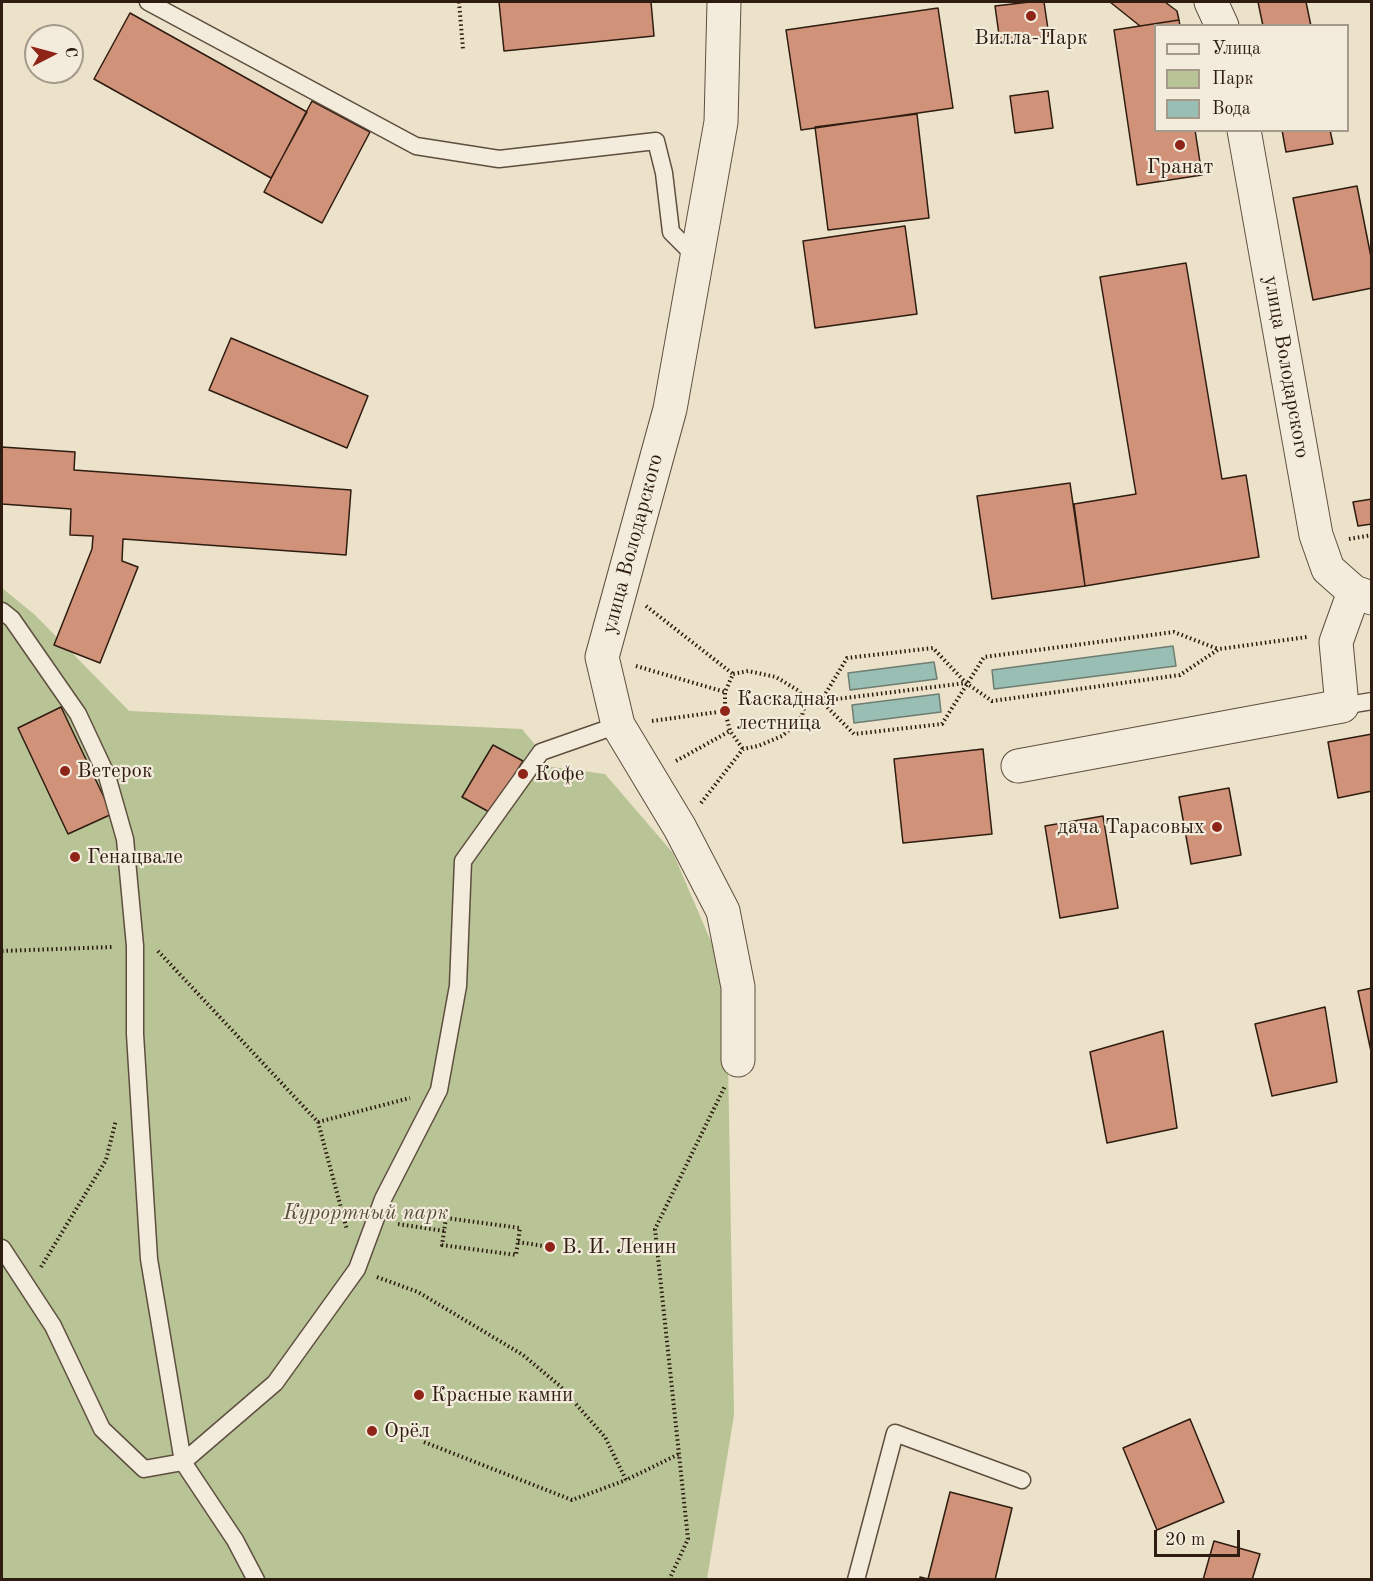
<!DOCTYPE html>
<meta charset="utf-8">
<style>
body{margin:0}
#map{position:relative;width:1373px;height:1581px;overflow:hidden;background:#ece2c9;font-family:"Old Standard TT",serif}
canvas{display:block}
.frame{position:absolute;inset:0;border:3px solid #2e1c10;pointer-events:none}
.legend{position:absolute;left:1154px;top:24px;width:195px;height:108px;box-sizing:border-box;background:#f3ecdc;border:2px solid #a4998a;margin:0;padding:8px 10px;list-style:none;font-size:18px;color:#2e1c10}
.legend li{display:flex;align-items:center;gap:12px;height:30px}
.legend b{width:30px;border:2px solid #a4998a}
.north{position:absolute;left:24px;top:24px;width:60px;height:60px;box-sizing:border-box;background:#f3ecdc;border:2px solid #a4998a;border-radius:50%;rotate:84deg;font-size:16px;font-weight:700;line-height:24px;text-align:center;color:#2e1c10}
.north::after{content:'';display:block;margin:auto;width:21px;height:27px;background:#8f2418;clip-path:polygon(50% 0,100% 100%,50% 72%,0 100%)}
.scale{position:absolute;left:1154px;top:1530px;width:86px;height:27px;box-sizing:border-box;border:3px solid #2e1c10;border-top:0;padding-left:8px;font-size:18px;line-height:21px;white-space:nowrap;color:#2e1c10;-webkit-text-stroke:4px #f3ecdc;paint-order:stroke}
</style>
<div id="map">
<canvas width="1373" height="1581"></canvas>
<div class="frame"></div>
<ul class="legend">
<li><b style="height:8px;background:#f3ecdc"></b>Улица</li>
<li><b style="height:16px;background:#b8c396"></b>Парк</li>
<li><b style="height:16px;background:#99beb3"></b>Вода</li>
</ul>
<div class="north">С</div>
<div class="scale">20 m</div>
</div>
<script>
const ctx = document.querySelector('canvas').getContext('2d');
ctx.lineJoin = 'round';
function paint(path, color) { ctx.fillStyle = color; ctx.fill(path, 'evenodd'); }
const poly = rows => new Path2D(rows.map(r => 'M' + r).join(''));
function stroke(path, color, width, dash) { ctx.strokeStyle = color; ctx.lineWidth = width; ctx.lineCap = dash ? 'butt' : 'round'; ctx.setLineDash(dash || []); ctx.stroke(path); }
function label(font, color, halo, rows, align = 'center') {
  ctx.font = font + ' "Old Standard TT",serif'; ctx.lineWidth = 4.5; ctx.setLineDash([]); ctx.textBaseline = 'middle'; ctx.strokeStyle = halo; ctx.fillStyle = color; for (const [text, x, y, turn = 0] of rows) {
    ctx.save(); ctx.translate(x, y); ctx.rotate((+turn || 0) * Math.PI / 180); ctx.textAlign = isNaN(turn) ? turn : align; if (halo) ctx.strokeText(text, 0, 0); ctx.fillText(text, 0, 0); ctx.restore();
  }
}
const green = poly([
 [2,588,35,615,129,711,522,729,541,752,545,766,605,774,673,853,719,960,728,1057,734,1415,707,1579,2,1579]
]);
const water = poly([
 [1173,646,1176,666,994,689,992,670,1173,646],
 [934,662,937,679,850,690,848,673,934,662],
 [939,694,941,712,854,723,852,705,939,694]
]);
const building = poly([
 [499,2,651,2,654,36,504,51,499,2],
 [1030,2,1044,2,1049,36,1000,42,995,6,1030,2],
 [1110,2,1165,2,1177,11,1179,20,1140,26,1110,2],
 [1258,2,1306,2,1311,26,1263,26,1258,2],
 [938,8,953,108,801,130,786,30,938,8],
 [130,13,307,112,271,178,94,79,130,13],
 [1179,20,1180,26,1156,26,1156,130,1195,130,1202,175,1137,185,1114,30,1179,20],
 [1048,91,1053,128,1015,133,1010,96,1048,91],
 [312,101,370,132,322,223,264,192,312,101],
 [917,114,929,218,828,230,815,127,917,114],
 [1282,130,1330,130,1333,144,1286,152,1282,130],
 [1357,186,1372,262,1372,288,1313,300,1293,198,1357,186],
 [905,226,917,314,815,328,803,241,905,226],
 [1186,263,1222,479,1246,475,1259,557,1085,586,1074,504,1136,494,1100,277,1186,263],
 [231,338,368,396,347,448,209,390,231,338],
 [2,447,75,452,74,470,351,490,346,555,123,539,122,561,138,567,100,663,54,645,92,549,93,536,70,535,71,509,2,504,2,447],
 [1070,483,1085,586,992,599,977,496,1070,483],
 [1372,499,1372,524,1358,526,1353,502,1372,499],
 [61,707,112,814,68,834,18,728,61,707],
 [1372,734,1372,791,1338,798,1328,742,1372,734],
 [493,745,523,761,491,813,462,797,493,745],
 [983,749,992,834,903,843,894,759,983,749],
 [1229,788,1241,855,1191,864,1179,797,1229,788],
 [1103,816,1118,908,1060,918,1045,826,1103,816],
 [1372,988,1372,1056,1358,991,1372,988],
 [1325,1007,1337,1082,1272,1096,1255,1024,1325,1007],
 [1163,1031,1177,1128,1107,1143,1090,1052,1163,1031],
 [1190,1419,1224,1502,1157,1530,1123,1448,1190,1419],
 [950,1492,1012,1508,995,1580,920,1580,920,1577,928,1579,950,1492],
 [1214,1541,1260,1554,1252,1580,1203,1580,1214,1541]
]);
const path = poly([
 [459,2,463,49],
 [1349,539,1372,535],
 [646,606,733,674],
 [636,666,725,692],
 [821,701,847,658,933,648,966,683,992,701,1180,675,1219,649,1307,637],
 [821,701,854,734,942,724,984,657,1174,632,1218,649],
 [805,703,966,683],
 [652,721,725,711],
 [676,761,730,731],
 [701,803,743,749,758,746,782,736,794,726,802,716,805,703,799,691,776,677,748,671,733,674,725,692,725,711,730,731,743,749],
 [2,951,112,947],
 [158,951,318,1122,347,1230],
 [318,1122,410,1098],
 [446,1218,520,1228,516,1255,442,1245,446,1218],
 [398,1224,444,1231],
 [518,1242,544,1246],
 [41,1267,106,1160,116,1120],
 [377,1277,418,1292,523,1355,560,1386,605,1437,626,1480,679,1454],
 [424,1442,572,1500,626,1480],
 [669,1580,688,1539,655,1229,725,1086]
]);
const service = poly([
 [148,2,416,146,499,159,656,141,664,173,671,232,697,258],
 [2,611,12,619,78,714,107,776,125,839,135,946,135,1034,149,1259,183,1462,235,1540,256,1580],
 [1342,706,1372,701],
 [2,1248,53,1326,102,1429,144,1469,183,1462,275,1383,357,1269,383,1199,439,1090,458,986,463,861,541,752,618,725],
 [856,1580,895,1433,1022,1480]
]);
const minor = poly([
 [724,2,721,122,670,409,602,657,618,725,680,828,723,911,738,987,738,1060],
 [1211,2,1222,26],
 [1244,130,1316,535,1328,569,1354,592,1372,598],
 [1018,766,1342,706,1336,642,1354,592]
]);
const markers = [
 [1031,16,6,"#8f2418"],
 [1180,145,6,"#8f2418"],
 [725,711,6,"#8f2418"],
 [65,771,6,"#8f2418"],
 [523,774,6,"#8f2418"],
 [1217,827,6,"#8f2418"],
 [75,857,6,"#8f2418"],
 [550,1247,6,"#8f2418"],
 [419,1395,6,"#8f2418"],
 [372,1431,6,"#8f2418"]
];
const poiNames = [
 ["Вилла-Парк",1031,38,"center"],
 ["Гранат",1180,167,"center"],
 ["Каскадная",737,699],
 ["лестница",737,723],
 ["Ветерок",77,771],
 ["Кофе",535,774],
 ["дача Тарасовых",1205,827,"right"],
 ["Генацвале",87,857],
 ["В. И. Ленин",562,1247],
 ["Красные камни",431,1395],
 ["Орёл",384,1431]
];
const streetNames = [
 ["улица Володарского",1286,367,80],
 ["улица Володарского",633,544,-75]
];
const parkNames = [
 ["Курортный парк",366,1213]
];
paint(green, '#b8c396');
paint(water, '#99beb3');
stroke(water, '#6e7d72', 1.5);
paint(building, '#d1927a');
stroke(building, '#2e1c10', 1.5);
stroke(service, '#5e4e3e', 19);
stroke(minor, '#5e4e3e', 35);
stroke(path, '#2e1c10', 4, [1.5, 3]);
stroke(service, '#f3ecdc', 16);
stroke(minor, '#f3ecdc', 33);
for (const [x, y, r, color] of markers) { const dot = new Path2D(); dot.arc(x, y, r, 0, 2 * Math.PI); ctx.fillStyle = color; ctx.fill(dot); stroke(dot, '#f3ecdc', 2); }
label('21px', '#2e1c10', '#f3ecdc', poiNames, 'left');
label('21px', '#2e1c10', '#f3ecdc', streetNames);
label('italic 21px', '#574e38', '#f3ecdc', parkNames);
</script>
